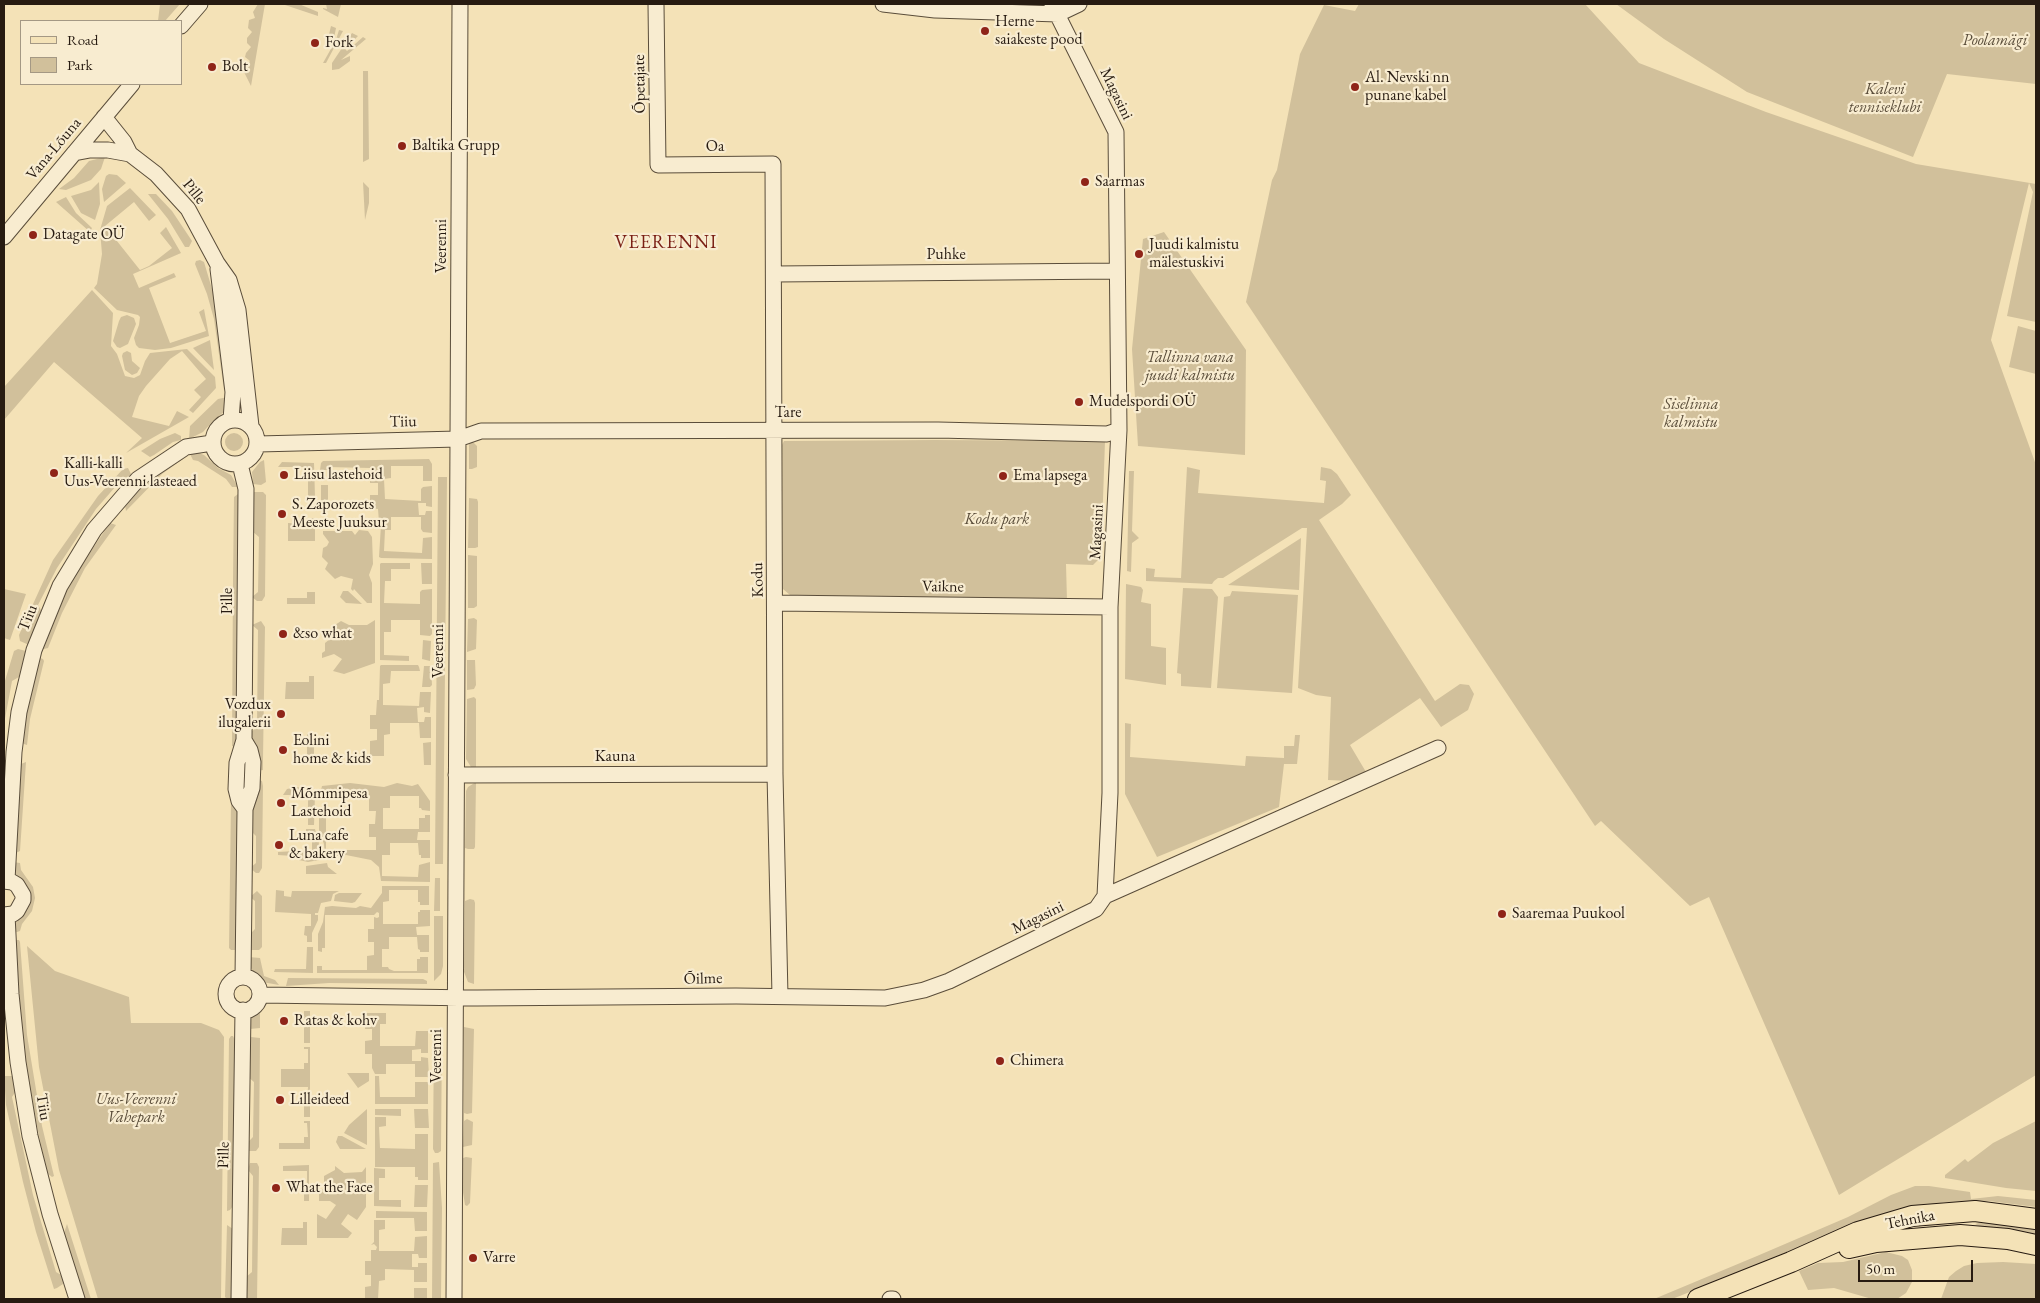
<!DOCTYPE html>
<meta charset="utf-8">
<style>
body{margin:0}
#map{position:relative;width:2040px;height:1303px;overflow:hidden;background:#f4e2b7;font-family:"EB Garamond",serif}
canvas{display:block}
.frame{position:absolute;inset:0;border:5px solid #271b11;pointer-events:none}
.legend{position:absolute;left:20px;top:20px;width:162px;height:65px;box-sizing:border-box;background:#f8ecd0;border:1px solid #a49884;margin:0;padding:6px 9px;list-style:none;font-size:15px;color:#271b11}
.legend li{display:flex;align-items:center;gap:10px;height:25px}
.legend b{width:25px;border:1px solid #a49884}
.scale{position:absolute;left:1858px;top:1260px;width:115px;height:22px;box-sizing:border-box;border:2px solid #271b11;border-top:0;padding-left:6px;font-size:15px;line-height:18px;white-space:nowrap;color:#271b11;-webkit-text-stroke:4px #f8ecd0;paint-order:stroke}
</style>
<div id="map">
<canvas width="2040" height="1303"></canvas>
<div class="frame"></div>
<ul class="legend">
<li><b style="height:6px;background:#f4e2b7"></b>Road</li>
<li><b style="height:14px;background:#d1c09b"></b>Park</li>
</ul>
<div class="scale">50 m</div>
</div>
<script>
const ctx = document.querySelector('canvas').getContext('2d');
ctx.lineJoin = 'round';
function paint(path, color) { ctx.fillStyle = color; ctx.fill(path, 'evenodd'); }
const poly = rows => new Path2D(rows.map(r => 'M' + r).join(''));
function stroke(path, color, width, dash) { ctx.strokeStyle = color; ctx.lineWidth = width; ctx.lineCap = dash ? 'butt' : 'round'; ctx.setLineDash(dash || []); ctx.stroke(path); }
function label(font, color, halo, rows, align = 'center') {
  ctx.font = font + ' "EB Garamond",serif'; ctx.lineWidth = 4.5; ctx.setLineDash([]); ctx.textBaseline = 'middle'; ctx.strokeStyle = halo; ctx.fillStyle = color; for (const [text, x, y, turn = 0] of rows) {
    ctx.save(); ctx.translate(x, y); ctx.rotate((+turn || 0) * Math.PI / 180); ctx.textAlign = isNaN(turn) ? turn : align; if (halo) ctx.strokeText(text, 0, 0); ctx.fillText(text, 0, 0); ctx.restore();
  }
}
const green = poly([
 [160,4,180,4,165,21,158,21],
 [258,4,265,4,251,86,244,72,245,67,250,61,245,57,246,53,251,47,247,43,247,38,252,32,248,28,249,20,255,18,253,12],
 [282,4,299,4,318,12,318,16],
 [326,4,341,4,338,17,323,9,323,8,327,9],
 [1359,4,1585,4,1639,63,1766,112,1916,164,2036,184,2036,322,2007,316,2033,192,2029,183,1991,340,2036,465,2036,1075,1839,1195,1709,897,1690,906,1601,821,1595,826,1246,302,1272,180,1277,170,1300,54,1324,5,1355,11],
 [1616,4,2036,4,2036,84,1947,74,1913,157,1747,92,1664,39],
 [331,26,336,28,333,43,335,43,339,30,343,31,326,63,323,63,332,47,326,47],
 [352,33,358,36,345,49,347,51,363,37,366,39,341,60,350,56,350,61,339,69,332,70,332,63],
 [363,71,368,71,369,159,363,162],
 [105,157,101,169,91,180,66,190,59,189,74,178,89,161],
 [109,174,117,175,126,183,104,202,102,189,106,176],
 [99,182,100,204,95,220,81,213,71,196,91,190],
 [363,182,369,188,369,203,365,220],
 [130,188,156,215,149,221,134,202,105,226,140,270,149,266,172,248,160,233,166,227,181,253,133,274,139,288,174,273,176,277,149,288,170,343,206,331,199,312,204,309,209,336,171,348,155,350,139,348,136,345,134,338,139,325,140,317,138,315,117,310,94,288,97,284,102,254,100,230,107,206],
 [148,194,156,194,172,211,192,241,189,247,185,247,168,219],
 [66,197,76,213,92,228,90,232,56,202],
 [1164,232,1246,350,1245,455,1138,446,1132,349,1143,239],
 [200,260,204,262,215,299,226,389,224,390,214,319,207,294,195,264,196,261],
 [92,290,113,313,111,346,117,354,125,376,134,378,140,375,145,361,150,353,187,349,215,377,216,388,193,413,189,410,201,397,194,390,206,379,182,351,170,359,146,386,139,396,132,417,169,426,177,411,189,417,126,453,142,438,54,362,4,420,4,387],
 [127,315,134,318,136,324,128,344,120,348,117,347,113,341,119,321,121,317],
 [2018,326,2036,331,2036,374,2009,367],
 [210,340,214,370,193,348],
 [127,351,131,353,132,361,140,368,137,373,132,375,125,370,122,356,123,353],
 [228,397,225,411,214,420,203,432,189,439,190,426,218,399],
 [175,433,181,436,181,440,173,442,154,455,150,457,141,451,160,439],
 '225 442a9 9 0 1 1 18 0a9 9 0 1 1-18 0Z',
 [935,440,1105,441,1101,557,1093,565,1066,564,1067,601,790,595,783,589,782,445,784,441],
 [472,441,477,446,477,467,472,469,469,469,469,443],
 [199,453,204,455,218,468,231,475,238,487,232,487,226,479,198,461,193,460,190,454],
 [184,456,183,459,162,474,126,511,125,505,147,480],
 [429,459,432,464,432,481,423,481,423,466,391,466,391,478,384,479,385,499,421,501,421,489,423,487,432,486,432,507,426,506,426,503,418,503,419,515,425,515,426,511,432,511,432,533,423,532,421,529,421,517,391,517,391,530,385,530,384,551,422,553,423,538,432,537,432,559,381,558,379,557,381,525,379,522,378,509,370,508,370,495,378,495,378,483,370,483,370,468,328,467,328,470,320,470,321,463,323,461],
 [264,460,266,482,261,485,253,484,252,472,260,462],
 [282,462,314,463,315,497,308,496,308,467,278,467],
 [1187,467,1200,470,1198,493,1324,503,1326,481,1320,480,1321,467,1331,469,1337,474,1351,495,1342,504,1319,520,1435,701,1460,684,1469,685,1474,694,1468,710,1441,727,1420,698,1350,745,1366,772,1350,781,1328,780,1331,697,1316,695,1298,688,1307,528,1302,528,1223,578,1218,578,1214,581,1212,584,1146,581,1146,568,1155,569,1154,577,1181,578],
 [128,468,132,476,129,479,123,478,96,509,57,568,38,605,42,612,29,645,20,641,19,635,53,560,98,496,123,469],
 [1129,471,1134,471,1132,531,1139,538,1132,543,1131,572,1127,571],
 [438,477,447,477,443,864,435,864],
 [321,485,328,485,328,509,321,509],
 [253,492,263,492,266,495,265,596,262,601,257,601,252,597,258,592,259,537,253,532],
 [238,494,238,729,236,747,232,746,233,580,234,497],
 [469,498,477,499,478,502,478,547,475,548,468,548],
 [308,518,315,518,315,541,288,541,288,523,307,524],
 [110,523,116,525,85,568,62,613,48,648,44,649,43,648,55,614,70,582],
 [359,530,368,531,372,537,373,564,369,575,372,583,372,603,367,603,354,589,353,591,351,589,353,579,341,576,335,579,325,569,328,563,322,557,323,548,327,546,329,542,323,534,323,531,352,531,355,535],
 [1301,538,1299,590,1228,585],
 [468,555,477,556,477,606,474,608,468,608],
 [381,563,410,563,410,569,391,569,391,581,385,581,384,603,420,604,420,592,422,590,432,589,432,634,430,636,420,635,420,620,391,620,391,632,384,632,384,655,409,656,409,661,380,660,380,564],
 [421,563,432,563,432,584,422,584],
 [1126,584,1141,587,1143,590,1141,602,1151,604,1151,646,1166,648,1166,685,1125,679],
 [1183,588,1212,589,1218,597,1211,688,1181,686,1181,674,1177,673],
 [4,589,26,594,10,640,4,638],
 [343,591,348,591,362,604,346,603,340,597],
 [1232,591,1298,595,1292,693,1217,688,1224,597,1230,596],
 [307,592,315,592,315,604,287,604,287,598,307,598],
 [474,618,477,620,476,649,467,652,468,619],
 [375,620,375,663,344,674,333,671,342,659,334,654,322,658,322,653,325,651,325,643,330,639,330,631,332,627,341,621,349,625,367,625],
 [261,621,265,627,263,759,263,770,257,771,251,732,257,727,258,630,252,625],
 [423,640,431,641,430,661,422,659],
 [18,649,26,651,19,677,12,681,4,724,4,684,14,651],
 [40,658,43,659,44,661,30,719,27,745,24,744,21,742,22,725],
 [467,660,475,660,476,685,474,689,467,690],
 [381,665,418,665,419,667,420,671,391,671,390,683,383,684,383,705,419,706,420,692,431,692,430,713,424,712,424,707,417,708,418,722,424,722,425,717,431,717,431,738,420,738,419,723,390,723,390,734,384,735,384,756,370,756,370,741,377,740,377,729,370,729,370,715,376,715,377,700,379,700,380,666],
 [424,666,431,666,432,685,430,687,422,687],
 [309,676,314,676,314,699,285,699,286,682,309,682],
 [474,697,476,699,476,769,471,767,466,759,467,699],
 [1125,723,1131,724,1130,757,1245,766,1246,756,1284,758,1284,746,1294,746,1295,735,1300,735,1297,764,1284,764,1279,807,1157,857,1125,794],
 [307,734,314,734,314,756,307,756],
 [431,742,431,765,424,765,423,743],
 [26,762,20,851,14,854,21,764],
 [257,779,262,781,263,786,262,868,259,873,256,873,250,868,256,863,256,836,250,830,251,814],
 [476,782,475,847,474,849,468,849,465,848,466,791,468,787],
 [350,783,384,787,397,783,412,786,418,784,430,801,430,811,422,810,421,808,419,808,419,796,390,796,390,808,383,808,383,829,419,829,419,818,425,818,425,815,430,815,430,832,418,832,417,840,430,840,430,858,421,858,421,855,419,855,418,843,390,843,390,855,382,855,382,876,418,877,419,865,430,862,430,882,381,881,379,867,371,860,346,855,325,858,324,844,319,831,319,813,324,813,324,816,326,817,326,850,376,850,376,837,369,837,369,824,375,824,376,811,369,811,369,796,325,795,324,799,319,799,322,786],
 [297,787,305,789,309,795,315,795,314,825,308,825,308,795,283,795,287,789],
 [231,803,235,803,238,811,236,950,231,950,229,948],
 [306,829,315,829,319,844,319,850,317,849,316,852,319,852,319,860,308,862,299,860,293,856,278,855,278,852,312,850,312,838,306,838],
 [13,862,20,863,21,870,33,887,35,898,32,911,22,924,20,931,14,933,14,924,26,887,15,873],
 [327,863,328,867,337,874,306,874,306,866],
 [435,878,440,878,440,911,434,911],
 [382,886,429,886,429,905,420,905,420,902,418,902,418,890,389,890,389,901,383,902,383,924,418,924,418,912,420,912,420,910,430,910,430,926,416,927,417,935,429,935,429,952,420,952,420,950,418,949,417,937,389,937,389,949,382,949,382,967,388,967,389,969,394,971,417,971,417,959,420,959,420,957,428,957,428,973,317,973,317,966,322,966,322,970,367,970,367,956,374,955,374,942,368,942,368,929,374,929,374,917,377,918,379,917,379,913,377,912,374,915,325,915,325,948,322,948,322,952,318,951,318,934,323,922,325,907,332,906,356,908,360,906,371,908,382,893],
 [276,890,284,891,284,896,291,897,292,891,339,891,333,894,331,901,321,903,318,913,315,913,315,915,318,915,318,920,312,933,312,942,307,942,307,936,304,935,305,926,311,926,311,914,275,912],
 [257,891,262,896,262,947,259,950,249,950,249,935,255,929,255,901,250,897],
 [339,893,362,893,355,902,352,903,334,901,335,895],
 [470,899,474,900,475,903,474,984,468,982,464,972,465,901],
 [434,916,443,916,443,966,441,974,434,981],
 [14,940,19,940,20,942,27,1035,42,1126,54,1176,52,1177,47,1173,29,1089,16,984],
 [27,946,55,971,129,997,131,1023,201,1023,219,1030,224,1037,221,1299,98,1299,59,1170,39,1067],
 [307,947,313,947,313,973,274,972,275,969,306,969],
 [249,957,260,958,264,976,275,980,279,985,262,982,250,967],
 [288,978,423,979,427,981,427,984,329,983,286,986],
 [260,1009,260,1028,250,1029,250,1017],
 [304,1011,310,1011,310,1043,304,1043],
 [366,1013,386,1013,386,1024,380,1024,380,1046,415,1046,416,1031,428,1031,428,1053,421,1053,421,1049,412,1050,412,1061,421,1061,421,1057,428,1058,429,1077,415,1077,415,1064,386,1064,386,1074,375,1074,372,1068,372,1054,365,1054,365,1041,372,1040,372,1029,365,1029],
 [464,1027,474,1029,472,1113,467,1114,464,1113],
 [440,1031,442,1032,441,1151,438,1153,435,1153,433,1149,434,1032],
 [231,1036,233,1036,235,1040,233,1206,230,1210,227,1211,229,1039],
 [251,1037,260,1038,259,1147,256,1151,249,1151,248,1142,253,1137,254,1082,248,1077,249,1038],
 [304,1047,310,1047,310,1117,304,1117,304,1101,307,1101,308,1087,281,1087,281,1069,304,1069,304,1063,308,1063,308,1049,304,1049],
 [347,1073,369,1073,369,1081,358,1088],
 [4,1076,12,1076,14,1079,16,1091,12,1097,33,1195,56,1272,63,1276,63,1284,57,1288,54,1289,36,1232,23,1182,6,1105],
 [375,1076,379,1076,380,1097,415,1097,415,1082,428,1082,428,1104,375,1104],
 [367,1109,367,1145,344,1133,349,1125],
 [375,1109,401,1109,401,1116,375,1115],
 [414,1109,428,1109,429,1128,415,1128],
 [375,1117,386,1117,386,1126,379,1127,380,1148,415,1149,415,1134,428,1134,428,1180,418,1180,418,1177,415,1177,415,1167,375,1167],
 [467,1119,473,1122,472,1145,463,1147,464,1121],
 [304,1121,310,1121,310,1149,279,1149,279,1143,304,1143,304,1137,308,1137,307,1123,304,1123],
 [2036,1121,2036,1191,2006,1188,1945,1178,1945,1175,1965,1159,1968,1162,1993,1143],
 [338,1136,342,1136,366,1149,340,1149,336,1142],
 [466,1157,472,1158,470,1203,467,1206,465,1205,462,1186,463,1158],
 [439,1162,442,1208,441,1299,432,1299,433,1163],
 [250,1163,257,1163,259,1167,257,1299,246,1299,246,1277,252,1272,253,1176,248,1170],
 [309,1165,309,1201,304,1201,304,1186,307,1185,307,1171,283,1171,283,1166],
 [335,1166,344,1173,362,1172,366,1167,366,1207,357,1220,348,1214,341,1224,352,1233,348,1238,317,1238,317,1214,326,1219,336,1205,330,1201,319,1201,319,1191,324,1188,324,1176,335,1170],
 [374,1168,385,1169,385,1178,379,1178,379,1200,401,1200,401,1207,374,1206],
 [415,1185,428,1185,427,1207,414,1207],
 [1915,1186,1929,1186,1970,1192,1971,1199,1998,1196,2036,1200,2036,1207,1989,1201,1946,1202,1896,1211,1672,1299,1654,1299,1757,1256,1848,1217,1891,1195],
 [376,1211,427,1212,427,1231,415,1231,414,1218,376,1218],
 [374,1220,385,1220,385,1229,379,1230,379,1251,414,1251,415,1237,427,1236,427,1258,419,1258,418,1254,412,1254,412,1267,418,1267,418,1263,427,1263,427,1282,414,1282,414,1270,385,1269,385,1280,379,1281,378,1299,365,1299,365,1287,371,1286,371,1275,365,1275,365,1261,371,1261,371,1250,376,1250,377,1247,374,1244,371,1245,374,1242],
 [303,1222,307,1222,307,1245,281,1245,282,1228,303,1228],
 [1981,1222,2036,1228,2036,1235,1981,1227,1975,1224],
 [67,1224,91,1299,85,1299,72,1262,64,1233],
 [227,1225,233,1229,232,1299,227,1299,225,1297],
 [1886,1252,1902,1256,1908,1260,1912,1270,1912,1282,1906,1293,1897,1299,1872,1299,1834,1288,1808,1290,1799,1271,1818,1263,1843,1262],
 [2003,1262,2036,1264,2036,1299,1941,1299,1949,1277,1956,1271,1964,1266,1977,1263],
 [414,1288,427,1288,427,1299,414,1299]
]);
const minor = poly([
 [656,4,658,165,773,164,775,774,780,996],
 [883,4,935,10,1058,14,1079,4],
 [181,26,200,4],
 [104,117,124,142,130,154],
 [74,153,90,150,108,150,130,154,156,174,188,209,217,263,229,280,238,310,251,426],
 [4,237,132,84],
 [218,269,233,392,231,420],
 [775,274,1117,271],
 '213 442a22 22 0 1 1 44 0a22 22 0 1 1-44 0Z',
 [258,444,458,439,481,431,938,430,1107,434,1119,430],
 [240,464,246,489,244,740,237,763,236,789,239,801,245,809],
 [776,603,1110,607],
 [456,775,775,774],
 [7,880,14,752,19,712,34,650,60,586,94,530,138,479,186,447,212,443],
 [4,881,12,882,17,885,23,895,23,900,17,911,13,914,4,915],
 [1105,896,1438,748],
 [7,915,11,994,18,1062,30,1136,50,1214,77,1299],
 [243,977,245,809,252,788,253,762,250,750,244,740],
 '226 994a17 17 0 1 1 34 0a17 17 0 1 1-34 0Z',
 [260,995,477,998,736,996,885,998,924,990,949,981,1096,909,1105,896,1110,793,1110,607,1119,430,1116,132,1052,4],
 [239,1299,243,1010],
 [454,1299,460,4],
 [890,1299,893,1299]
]);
const major = poly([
 [1849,1248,1876,1242,1960,1235,2008,1239,2036,1245],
 [1698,1299,1791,1262,1858,1232,1912,1216,1975,1211,2036,1219]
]);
const markers = [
 [985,31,5,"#8f2418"],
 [315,43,5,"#8f2418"],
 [212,67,5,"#8f2418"],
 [1355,87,5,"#8f2418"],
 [402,146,5,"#8f2418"],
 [1085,182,5,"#8f2418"],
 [33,235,5,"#8f2418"],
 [1139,254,5,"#8f2418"],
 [1079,402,5,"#8f2418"],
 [54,473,5,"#8f2418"],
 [284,475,5,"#8f2418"],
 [1003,476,5,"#8f2418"],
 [282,514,5,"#8f2418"],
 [283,634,5,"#8f2418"],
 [281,714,5,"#8f2418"],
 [283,750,5,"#8f2418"],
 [281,803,5,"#8f2418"],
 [279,845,5,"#8f2418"],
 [1502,914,5,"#8f2418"],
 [284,1021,5,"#8f2418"],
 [1000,1061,5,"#8f2418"],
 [280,1100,5,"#8f2418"],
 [276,1188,5,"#8f2418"],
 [473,1258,5,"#8f2418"]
];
const poiNames = [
 ["Herne",995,22],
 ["saiakeste pood",995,40],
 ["Fork",325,43],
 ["Bolt",222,67],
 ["Al. Nevski nn",1365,78],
 ["punane kabel",1365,96],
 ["Baltika Grupp",412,146],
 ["Saarmas",1095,182],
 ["Datagate OÜ",43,235],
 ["Juudi kalmistu",1149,245],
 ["mälestuskivi",1149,263],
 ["Mudelspordi OÜ",1089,402],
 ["Kalli-kalli",64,464],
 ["Uus-Veerenni lasteaed",64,482],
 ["Liisu lastehoid",294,475],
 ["Ema lapsega",1013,476],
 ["S. Zaporozets",292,505],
 ["Meeste Juuksur",292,523],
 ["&so what",293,634],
 ["Vozdux",271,705,"right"],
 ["ilugalerii",271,723,"right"],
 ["Eolini",293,741],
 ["home & kids",293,759],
 ["Mõmmipesa",291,794],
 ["Lastehoid",291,812],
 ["Luna cafe",289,836],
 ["& bakery",289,854],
 ["Saaremaa Puukool",1512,914],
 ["Ratas & kohv",294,1021],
 ["Chimera",1010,1061],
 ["Lilleideed",290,1100],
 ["What the Face",286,1188],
 ["Varre",483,1258]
];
const parkNames = [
 ["Poolamägi",1995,41],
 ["Kalevi",1885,90],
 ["tenniseklubi",1885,108],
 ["Tallinna vana",1190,358],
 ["juudi kalmistu",1190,376],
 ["Siselinna",1691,405],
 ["kalmistu",1691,423],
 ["Kodu park",997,520],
 ["Uus-Veerenni",136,1100],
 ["Vahepark",136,1118]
];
const streetNames = [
 ["Õpetajate",640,84,-91],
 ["Magasini",1116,94,64],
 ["Oa",715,147],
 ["Vana-Lõuna",54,149,-50],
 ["Pille",194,192,51],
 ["Veerenni",442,246,-90],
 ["Puhke",946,255],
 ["Tare",788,413],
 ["Tiiu",403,422,-1],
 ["Magasini",1097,532,-87],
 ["Kodu",758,580,-91],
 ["Vaikne",943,587,1],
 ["Pille",228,601,-90],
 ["Tiiu",28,618,-68],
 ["Veerenni",439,651,-90],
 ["Kauna",615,757],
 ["Magasini",1038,918,-26],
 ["Õilme",703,979,-1],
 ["Veerenni",437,1056,-90],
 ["Tiiu",43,1107,81],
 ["Pille",224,1155,-89],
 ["Tehnika",1910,1220,-11]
];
const quarterNames = [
 ["VEERENNI",666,243]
];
paint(green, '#d1c09b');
stroke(minor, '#5a4d3a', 17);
stroke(major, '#271b11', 22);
stroke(minor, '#f8ecd0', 15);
stroke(major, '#f4e2b7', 20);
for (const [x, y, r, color] of markers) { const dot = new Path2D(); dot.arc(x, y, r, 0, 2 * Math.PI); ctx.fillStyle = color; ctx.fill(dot); stroke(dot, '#f8ecd0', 2); }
label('16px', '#271b11', '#f8ecd0', poiNames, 'left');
label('italic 16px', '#5a4d3a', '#f8ecd0', parkNames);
label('16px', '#271b11', '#f8ecd0', streetNames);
ctx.letterSpacing = '1px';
label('19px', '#7a1f14', '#f8ecd0', quarterNames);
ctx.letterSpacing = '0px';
</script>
